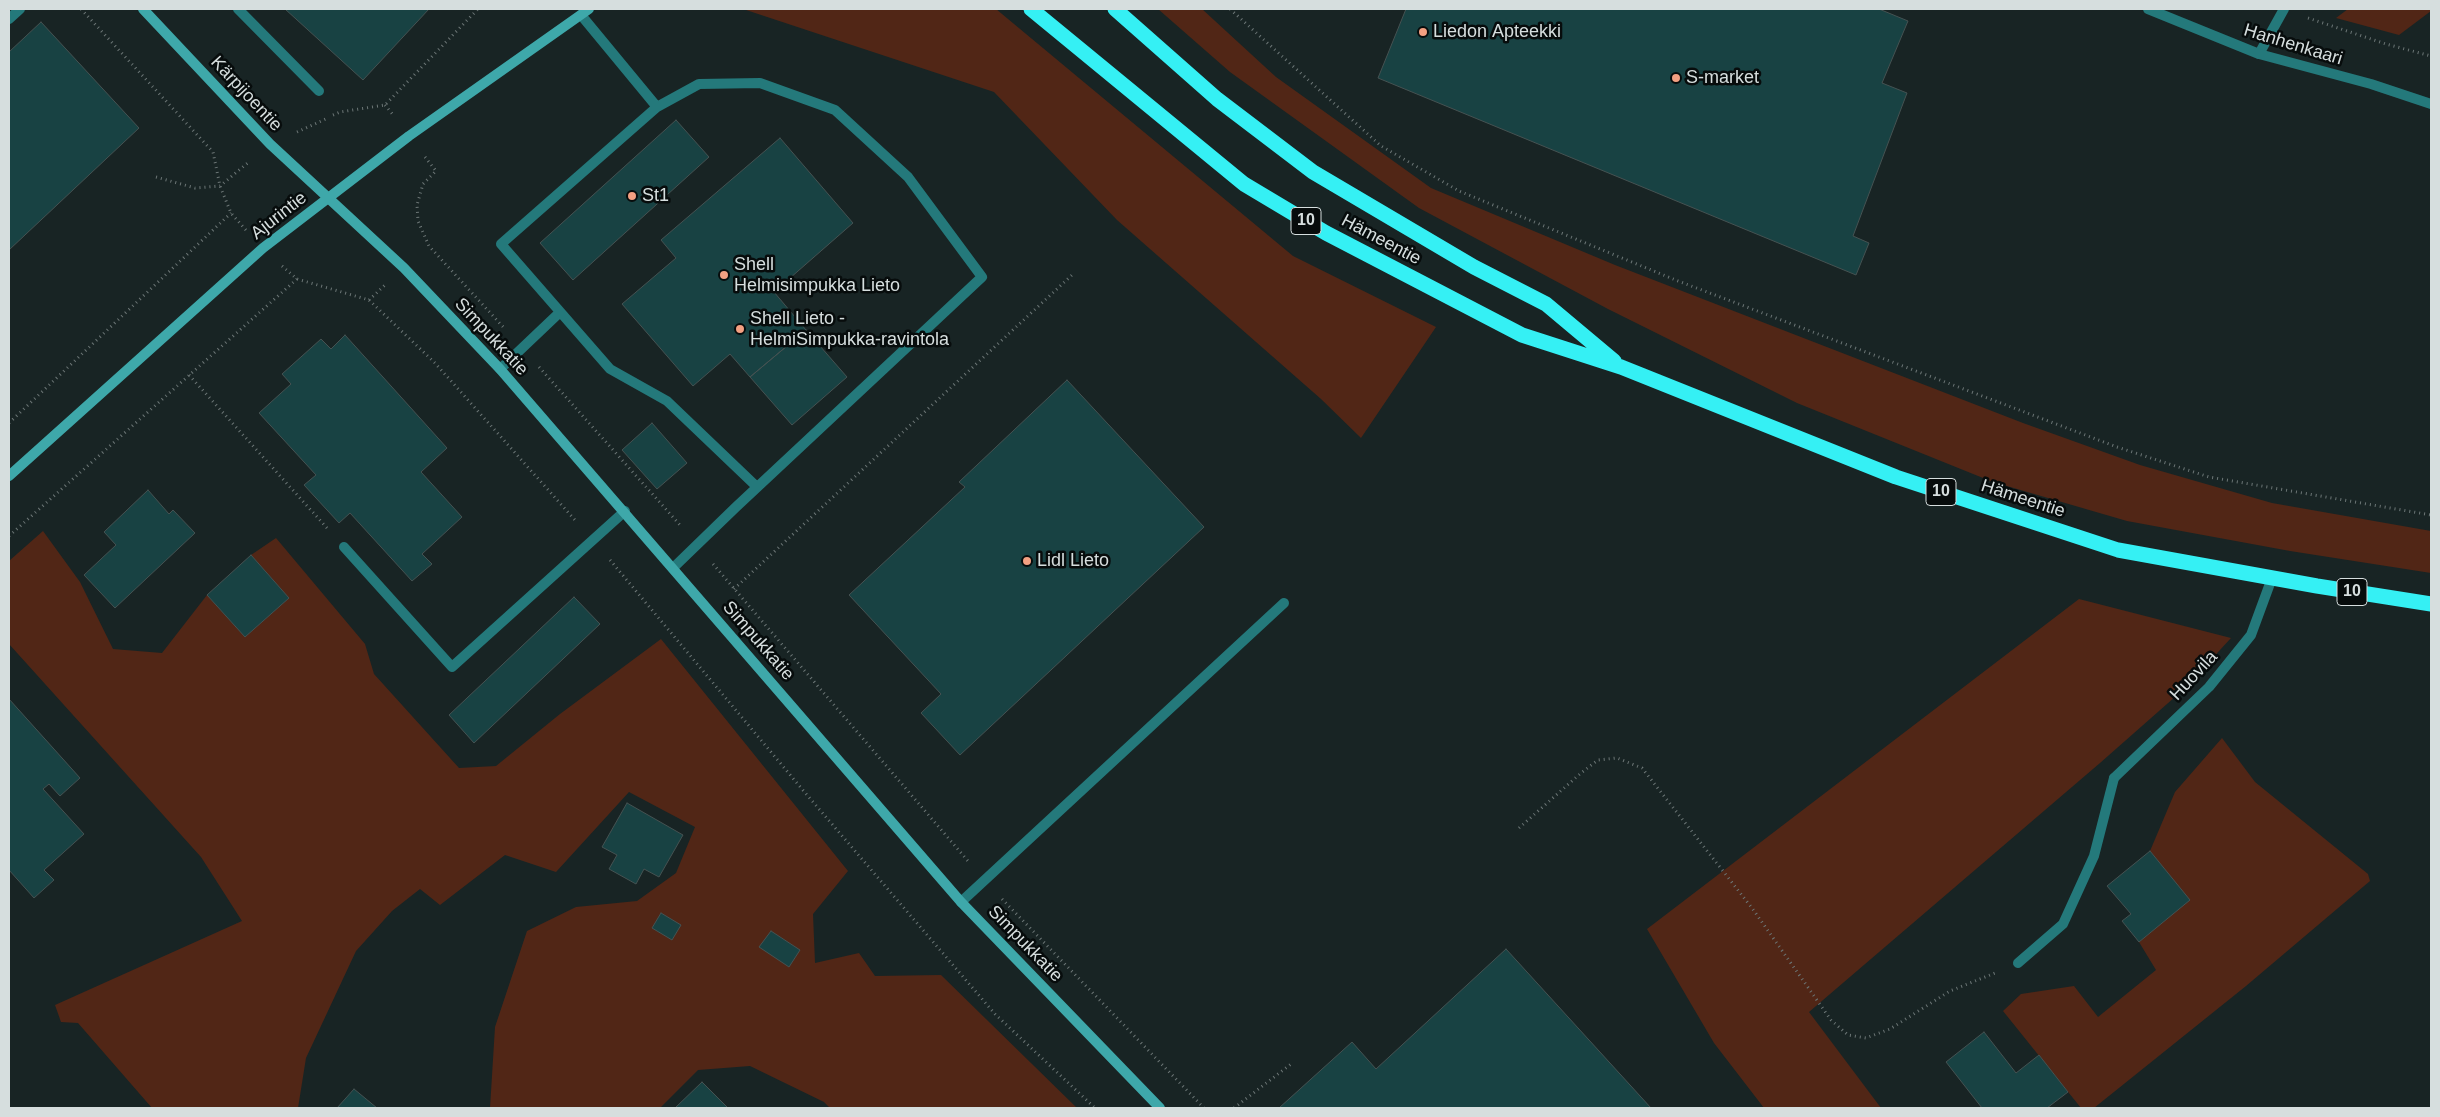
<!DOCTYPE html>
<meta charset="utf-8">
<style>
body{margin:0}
#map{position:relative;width:2440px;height:1117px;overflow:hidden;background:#182424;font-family:Arial,sans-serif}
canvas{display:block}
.frame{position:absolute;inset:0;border:10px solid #d6dede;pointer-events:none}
</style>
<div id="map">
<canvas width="2440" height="1117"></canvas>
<div class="frame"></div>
</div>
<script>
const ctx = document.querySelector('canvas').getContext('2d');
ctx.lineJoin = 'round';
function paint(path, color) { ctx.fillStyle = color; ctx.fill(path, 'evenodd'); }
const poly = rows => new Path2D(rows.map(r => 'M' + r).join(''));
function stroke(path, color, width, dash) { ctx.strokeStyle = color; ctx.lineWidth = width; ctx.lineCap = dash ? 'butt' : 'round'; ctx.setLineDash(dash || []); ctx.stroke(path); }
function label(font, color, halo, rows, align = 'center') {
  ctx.font = font + ' Arial,sans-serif'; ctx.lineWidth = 5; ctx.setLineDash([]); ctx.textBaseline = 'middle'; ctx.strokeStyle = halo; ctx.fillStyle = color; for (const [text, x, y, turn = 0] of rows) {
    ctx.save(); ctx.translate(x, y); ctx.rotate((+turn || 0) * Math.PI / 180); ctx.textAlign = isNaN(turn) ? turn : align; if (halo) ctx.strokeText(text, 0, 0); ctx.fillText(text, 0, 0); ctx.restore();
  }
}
const green = poly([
 [743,9,996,9,1293,256,1436,327,1361,438,1321,399,1117,220,994,92],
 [1158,9,1202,9,1276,77,1431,188,1615,265,2023,423,2140,465,2272,503,2431,531,2431,573,2290,551,2127,521,1993,482,1797,403,1608,309,1419,208,1230,72],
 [2348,9,2431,9,2431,11,2399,35,2336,18],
 [43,531,80,582,113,649,162,653,207,595,245,637,289,598,251,555,276,538,365,644,374,674,459,768,496,766,560,714,661,639,848,871,813,914,815,963,859,953,875,976,941,975,1077,1108,830,1108,824,1102,750,1066,698,1070,660,1108,490,1108,495,1027,527,931,576,907,637,901,676,873,695,827,629,792,556,872,505,855,440,905,420,889,392,911,356,951,306,1058,298,1108,152,1108,78,1023,61,1022,55,1005,242,921,201,857,9,644,9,561],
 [2079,599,2231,638,2184,689,2100,763,1809,1012,1881,1108,1764,1108,1714,1043,1647,929],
 [2222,738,2255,782,2368,874,2370,881,2246,986,2094,1108,2081,1108,2003,1011,2021,994,2074,986,2098,1017,2156,970,2139,942,2189,900,2150,851,2175,792]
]);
const building = poly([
 [285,9,429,9,363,80,285,9],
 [1406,9,1879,9,1908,21,1882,83,1907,93,1853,236,1869,243,1856,275,1378,78,1406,9],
 [41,22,139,128,9,250,9,52,41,22],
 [676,120,709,157,573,280,540,243,676,120],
 [780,138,853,223,774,292,806,330,750,377,730,354,693,386,622,304,676,258,661,240,780,138],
 [806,330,847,377,792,425,750,377,806,330],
 [345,335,447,448,421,472,462,517,422,554,432,564,412,581,350,513,339,523,304,485,316,475,259,413,291,384,282,374,321,339,331,349,345,335],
 [1067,380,1204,527,960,755,921,713,941,694,849,595,965,487,959,482,1067,380],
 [652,423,687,463,657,489,622,450,652,423],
 [148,490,169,514,173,510,195,533,115,608,84,575,116,545,104,532,148,490],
 [251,555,289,598,245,637,207,595,251,555],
 [574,597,600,624,474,743,449,715,574,597],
 [9,699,80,778,60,796,49,784,43,789,84,834,44,870,54,880,34,898,9,870,9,699],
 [627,803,683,835,659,877,644,869,636,884,609,869,617,855,602,847,627,803],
 [2150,851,2190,900,2139,942,2122,921,2131,914,2107,886,2150,851],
 [661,913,681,925,672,940,652,928,661,913],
 [771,931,800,950,789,967,759,947,771,931],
 [1506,949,1651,1108,1279,1108,1352,1042,1376,1069,1506,949],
 [1984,1032,2016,1073,2039,1055,2068,1092,2047,1108,1982,1108,1946,1062,1984,1032],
 [702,1082,728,1108,675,1108,702,1082],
 [354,1089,377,1108,337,1108,354,1089]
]);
const path = poly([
 [81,9,213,152,220,186,231,213,246,230],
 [1230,9,1381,146,1459,191,1678,281,2117,447,2209,477,2431,515],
 [2308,18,2386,44,2431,56],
 [385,105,394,116],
 [333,115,340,112,385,105,478,9],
 [297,132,328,118],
 [425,157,436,171,423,184,417,205,418,221,429,246,505,329],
 [156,177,195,188,220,186,250,161],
 [282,266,297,279,369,300,435,363,575,520],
 [369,300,385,285],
 [539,367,680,525],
 [189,375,327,528],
 [9,423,231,213],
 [9,536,297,279],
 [610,560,807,795,995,1014,1095,1108],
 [713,564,968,861],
 [734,589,1072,275],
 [1519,828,1581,773,1598,760,1617,758,1642,768,1752,908,1831,1020,1848,1035,1866,1038,1890,1029,1950,991,1995,973],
 [1002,899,1204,1108],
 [1234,1108,1291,1064]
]);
const lane = poly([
 [238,9,319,91],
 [581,15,657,107,699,84,760,83,835,110,908,177,982,277,736,507,673,568],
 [9,19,20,9],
 [2259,54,2284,9],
 [657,107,501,244,610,369,667,401,757,487],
 [500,369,560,312],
 [344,547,452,667,625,511],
 [961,902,1284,603],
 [2018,963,2063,924,2094,856,2114,778]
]);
const street = poly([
 [2148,9,2259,54,2371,84,2431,104],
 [2114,778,2209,687,2251,635,2272,578]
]);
const secondary = poly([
 [143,9,270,144,404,268,500,369,961,902,1160,1108],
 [9,476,263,248,409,136,589,9]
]);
const highway = poly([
 [1031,9,1244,184,1326,233,1522,335,1621,367,1896,477,2118,550,2317,586,2431,604],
 [1115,9,1217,99,1313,172,1474,267,1546,304,1614,361]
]);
const markers = [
 [1423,32,5,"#f3a082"],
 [1676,78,5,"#f3a082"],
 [632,196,5,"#f3a082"],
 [724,275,5,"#f3a082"],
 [740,329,5,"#f3a082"],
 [1027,561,5,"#f3a082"]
];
const shields = [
 [1306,221,30],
 [1941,492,30],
 [2352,592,30]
];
const shieldNames = [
 ["10",1306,221],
 ["10",1941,492],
 ["10",2352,592]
];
const poiNames = [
 ["Liedon Apteekki",1433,32],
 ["S-market",1686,78],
 ["St1",642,196],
 ["Shell",734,265],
 ["Helmisimpukka Lieto",734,286],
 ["Shell Lieto -",750,319],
 ["HelmiSimpukka-ravintola",750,340],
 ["Lidl Lieto",1037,561]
];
const streetNames = [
 ["Hanhenkaari",2293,45,17],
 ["Kärpijoentie",246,94,47],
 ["Ajurintie",279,216,-38],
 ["Hämeentie",1381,240,28],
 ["Simpukkatie",491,337,47],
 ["Hämeentie",2023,499,18],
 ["Simpukkatie",758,641,49],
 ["Huovila",2194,676,-47],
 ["Simpukkatie",1025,944,46]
];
paint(green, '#512616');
paint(building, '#184243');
stroke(building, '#455252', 1);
stroke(path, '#6d7777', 3, [1, 4]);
stroke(lane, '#24797b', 10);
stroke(street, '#24797b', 10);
stroke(secondary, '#3ea8aa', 10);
stroke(highway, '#35f0f4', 15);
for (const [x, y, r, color] of markers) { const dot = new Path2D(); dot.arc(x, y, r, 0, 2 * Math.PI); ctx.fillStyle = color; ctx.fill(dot); stroke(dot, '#070c0c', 2); }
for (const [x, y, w] of shields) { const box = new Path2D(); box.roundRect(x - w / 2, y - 13.5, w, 27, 4); ctx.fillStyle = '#070c0c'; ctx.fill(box); stroke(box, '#d6dede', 1); }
label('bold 16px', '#d6dede', null, shieldNames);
label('18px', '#d6dede', '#070c0c', poiNames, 'left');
label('18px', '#d6dede', '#070c0c', streetNames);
</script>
